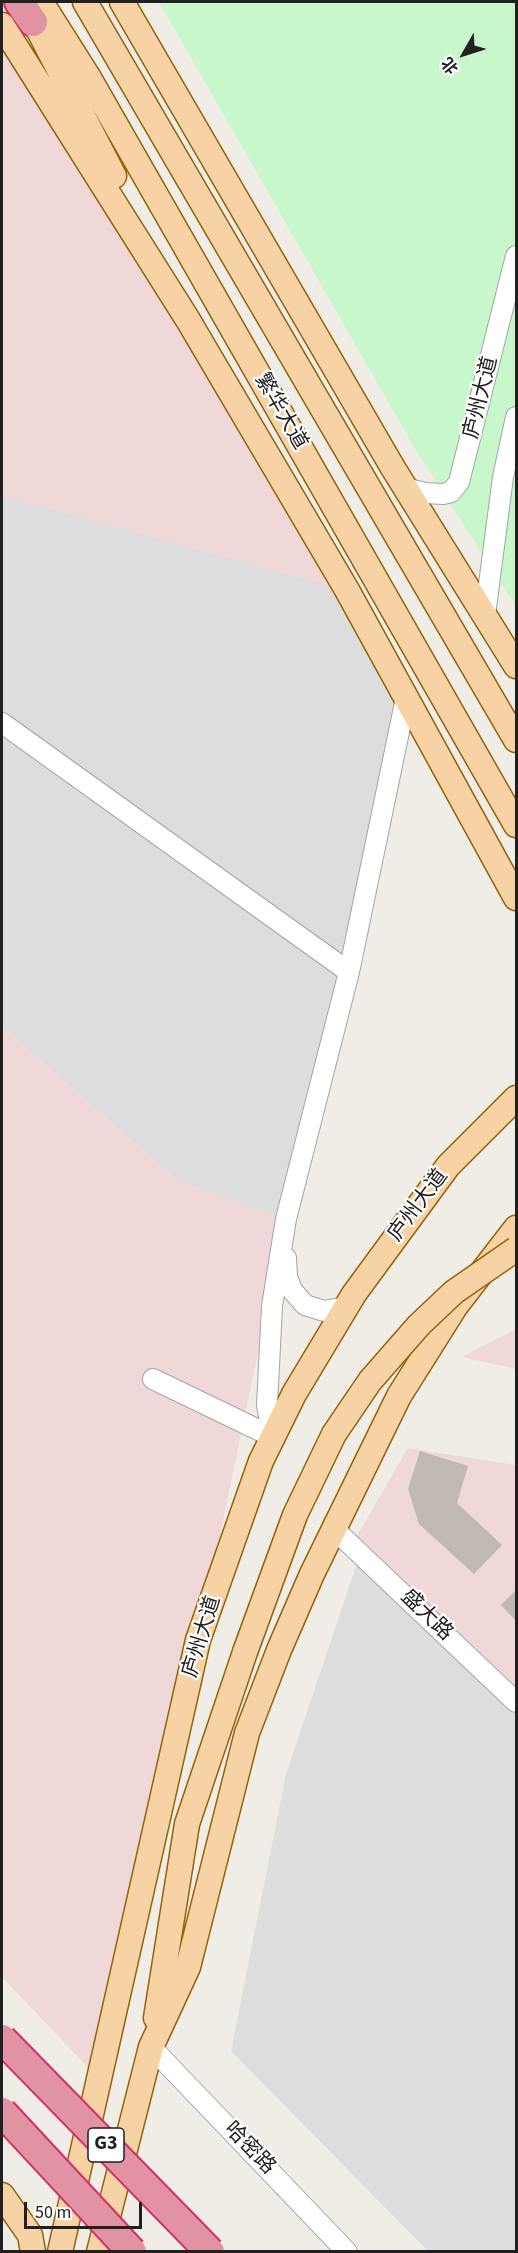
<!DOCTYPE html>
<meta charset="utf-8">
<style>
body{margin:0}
#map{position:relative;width:518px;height:2253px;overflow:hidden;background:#f0ede7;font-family:"Source Sans 3","Noto Sans SC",sans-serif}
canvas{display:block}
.frame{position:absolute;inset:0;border:3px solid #202020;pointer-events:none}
.north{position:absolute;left:434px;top:24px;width:60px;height:60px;-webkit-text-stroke:4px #fff;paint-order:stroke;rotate:231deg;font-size:16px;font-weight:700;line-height:24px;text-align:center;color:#202020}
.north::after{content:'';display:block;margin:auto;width:21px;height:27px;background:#202020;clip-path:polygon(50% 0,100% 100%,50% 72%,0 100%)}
.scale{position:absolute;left:24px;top:2202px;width:118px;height:27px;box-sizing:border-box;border:3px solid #202020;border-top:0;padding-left:8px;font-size:18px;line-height:21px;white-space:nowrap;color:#202020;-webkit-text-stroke:4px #fff;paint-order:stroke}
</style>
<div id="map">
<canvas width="518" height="2253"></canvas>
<div class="frame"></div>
<div class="north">北</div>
<div class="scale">50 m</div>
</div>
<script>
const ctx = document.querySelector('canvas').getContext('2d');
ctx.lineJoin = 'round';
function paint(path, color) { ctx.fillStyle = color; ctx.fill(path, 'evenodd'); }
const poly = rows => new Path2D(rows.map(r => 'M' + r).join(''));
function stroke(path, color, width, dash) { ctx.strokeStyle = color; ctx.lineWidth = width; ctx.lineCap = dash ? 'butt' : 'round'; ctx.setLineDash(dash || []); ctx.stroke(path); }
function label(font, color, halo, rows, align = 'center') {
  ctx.font = font + ' "Source Sans 3","Noto Sans SC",sans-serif'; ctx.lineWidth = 4.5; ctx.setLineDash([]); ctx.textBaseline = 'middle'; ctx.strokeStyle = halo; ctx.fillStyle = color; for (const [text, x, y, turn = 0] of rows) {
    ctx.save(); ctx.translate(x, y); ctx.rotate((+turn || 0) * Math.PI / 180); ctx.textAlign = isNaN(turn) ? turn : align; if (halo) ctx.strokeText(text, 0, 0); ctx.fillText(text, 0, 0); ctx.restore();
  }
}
const residential = poly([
 [2,495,347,590,406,698,286,1219,178,1181,2,1027],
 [362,1549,516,1700,516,2251,428,2251,231,2051,286,1774]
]);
const commercial = poly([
 [2,26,347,590,2,495],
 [2,1027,178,1181,286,1219,198,1640,99,2079,2,1977],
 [516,1329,516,1369,462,1357],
 [408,1448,515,1465,516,1462,516,1700,354,1541]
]);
const park = poly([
 [159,2,516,2,516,606,417,452]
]);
const building = poly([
 [420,1451,468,1466,457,1503,502,1545,474,1574,419,1524,408,1489],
 [516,1590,516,1621,501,1605]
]);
const minor = poly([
 [405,488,425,493,443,494,451,492,459,482,516,256],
 [485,615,503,477,516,417],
 [2,723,349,972],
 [286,1258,287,1277,292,1290,305,1305,324,1311,346,1307],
 [153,1379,273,1437],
 [273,1437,267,1405,272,1306,286,1219,349,972,406,698],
 [335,1530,516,1702],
 [151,2047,347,2252]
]);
const major = poly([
 [41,2,89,78,516,825],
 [85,2,516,740],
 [122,2,393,468,516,666],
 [25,4,114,176],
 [2,25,188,320,347,590,516,898],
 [156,2018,187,1824,245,1652],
 [2,2195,30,2235,33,2252],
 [60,2252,198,1640,261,1461,294,1394,354,1294,448,1166,516,1098],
 [99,2252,151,2047,188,1967,247,1733,279,1650,312,1574,399,1396,455,1307,516,1228]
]);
const highway = poly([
 [19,2,33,22]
]);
const majorBridge = poly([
 [245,1652,295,1515,334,1434,370,1381,419,1325,454,1292,516,1249]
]);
const highwayBridge = poly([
 [2,2039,210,2252],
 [2,2112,132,2252]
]);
const shields = [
 [106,2145,36]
];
const shieldNames = [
 ["G3",106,2145]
];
const streetNames = [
 ["庐州大道",482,398,-76],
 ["繁华大道",280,412,60],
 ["庐州大道",419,1206,-53],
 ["盛大路",426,1616,44],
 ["庐州大道",203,1637,-73],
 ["哈密路",249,2149,46]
];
paint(residential, '#dedddd');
paint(commercial, '#efd8d7');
paint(park, '#c7f7ca');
paint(building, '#c0b9b3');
stroke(minor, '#a4a4a4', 22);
stroke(major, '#936309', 27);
stroke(highway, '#d1316a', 32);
stroke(minor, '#fff', 20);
stroke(major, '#f7d2a5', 24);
stroke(highway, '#e293a3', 28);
stroke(majorBridge, '#936309', 27, []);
stroke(highwayBridge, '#d1316a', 32, []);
stroke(majorBridge, '#f7d2a5', 24);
stroke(highwayBridge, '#e293a3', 28);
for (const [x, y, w] of shields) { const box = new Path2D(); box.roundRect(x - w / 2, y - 17, w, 34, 4.5); ctx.fillStyle = '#fff'; ctx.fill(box); stroke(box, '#202020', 1.5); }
label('bold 20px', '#202020', null, shieldNames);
label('21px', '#202020', '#fff', streetNames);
</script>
